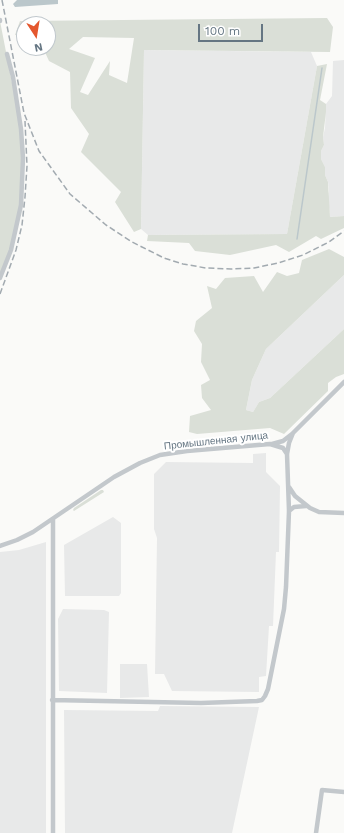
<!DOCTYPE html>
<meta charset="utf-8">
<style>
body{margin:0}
#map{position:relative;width:344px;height:833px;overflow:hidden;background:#fafaf8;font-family:"Work Sans",sans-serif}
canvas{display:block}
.north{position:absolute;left:16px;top:16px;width:40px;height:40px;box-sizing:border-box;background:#fff;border:1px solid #c1c8cd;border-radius:50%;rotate:168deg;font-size:11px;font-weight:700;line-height:16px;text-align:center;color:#657683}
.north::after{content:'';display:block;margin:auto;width:14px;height:18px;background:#e4572e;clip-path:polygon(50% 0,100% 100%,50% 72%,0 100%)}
.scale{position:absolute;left:198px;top:24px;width:65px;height:18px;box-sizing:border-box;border:2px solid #657683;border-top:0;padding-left:5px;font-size:12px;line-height:14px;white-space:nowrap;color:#657683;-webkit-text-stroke:3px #fff;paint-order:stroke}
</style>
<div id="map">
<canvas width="344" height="833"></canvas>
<div class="north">N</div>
<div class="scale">100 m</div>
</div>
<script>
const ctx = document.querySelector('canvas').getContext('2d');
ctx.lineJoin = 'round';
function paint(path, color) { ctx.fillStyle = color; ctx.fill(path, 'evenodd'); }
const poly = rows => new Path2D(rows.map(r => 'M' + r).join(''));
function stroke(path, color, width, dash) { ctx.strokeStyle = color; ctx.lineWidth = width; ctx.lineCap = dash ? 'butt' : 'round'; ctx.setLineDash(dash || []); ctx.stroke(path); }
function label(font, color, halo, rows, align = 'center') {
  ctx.font = font + ' "Work Sans",sans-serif'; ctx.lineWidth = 4; ctx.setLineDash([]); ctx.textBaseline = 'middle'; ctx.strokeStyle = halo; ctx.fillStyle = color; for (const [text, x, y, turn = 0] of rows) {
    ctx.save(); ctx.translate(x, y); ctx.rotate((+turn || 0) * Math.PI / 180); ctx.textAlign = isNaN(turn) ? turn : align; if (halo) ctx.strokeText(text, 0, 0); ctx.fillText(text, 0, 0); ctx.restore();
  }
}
const built = poly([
 [144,50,311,52,317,66,287,234,148,235,141,229],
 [344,60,344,216,330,217,328,197,329,190,328,182,325,175,325,167,321,159,321,151,324,145,323,137,325,128,326,104,332,96,333,61],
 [344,275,344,329,270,398,259,402,253,412,246,410,252,380,266,349],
 [266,453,266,472,280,486,279,552,276,552,273,626,269,626,266,676,259,677,259,692,172,691,164,674,155,674,157,538,154,529,154,474,166,462,253,463,253,454],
 [113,517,121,523,121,593,119,596,65,596,64,545],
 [46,542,46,833,0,833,0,552,19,550],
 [63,609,104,610,109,612,107,693,59,691,58,619],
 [120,664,147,664,149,697,120,698],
 [160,706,259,707,232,833,65,833,64,710,158,711]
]);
const green = poly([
 [327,18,333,27,330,52,144,50,141,229,134,232,115,202,121,192,81,152,89,134,71,108,70,72,49,61,43,48,48,48,48,24,24,24,24,36,15,35,20,21],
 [83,37,134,38,127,83,109,75,110,61,88,95,80,92,95,58,69,49],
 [0,21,21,129,21,205,11,250,0,278],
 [327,64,320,100,326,104,326,112,323,137,324,145,321,151,321,159,325,167,325,175,328,182,330,217,344,216,344,228,321,239,316,236,289,252,276,245,230,255,195,251,189,243,147,241,148,235,287,234,317,66],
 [329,249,344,257,344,275,266,349,252,380,246,410,253,412,259,402,270,398,344,329,344,374,336,377,328,383,328,391,284,434,270,428,197,434,189,432,190,416,211,410,202,398,201,385,210,380,201,362,202,344,194,331,196,321,212,308,207,286,216,289,225,278,254,276,263,292,277,272,287,276,299,273,302,260],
 [101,490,103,490,104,492,74,511,73,510,74,508]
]);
const water = poly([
 [17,0,58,0,58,4,15,7,13,4]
]);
const stream = poly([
 [297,239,322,68]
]);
const minor = poly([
 [0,20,0,21],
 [0,278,11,250,21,205,23,158,21,129,13,77,7,54],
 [272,444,283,441,292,434],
 [289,487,295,496,310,508,319,512,344,513],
 [289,511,294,507,306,506],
 [53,519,53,833],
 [0,546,17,540,33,532,114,477,140,463,160,455,187,451,270,444,283,448,287,454],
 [52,700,201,703,257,701,262,700,265,696,268,689,284,609,286,587,289,511,287,454,289,443,293,433,344,382],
 [316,833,322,790,344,792]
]);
const rail = poly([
 [2,0,24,113,39,151,70,194,106,225,132,242,164,258,183,264,206,268,231,269,254,268,278,263,303,255,329,242,344,231],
 [0,294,16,250,22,225,25,197,27,166,25,121]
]);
const streetNames = [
 ["Промышленная улица",216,441,-6]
];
paint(built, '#e8e9e9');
paint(green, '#dadfd7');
paint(water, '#bbc7cb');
stroke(stream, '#bbc7cb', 1.5);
stroke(minor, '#c3c8cc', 4.5);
stroke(rail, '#a2aab0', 1.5, [6, 3]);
label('10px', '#657683', '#fff', streetNames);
</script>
